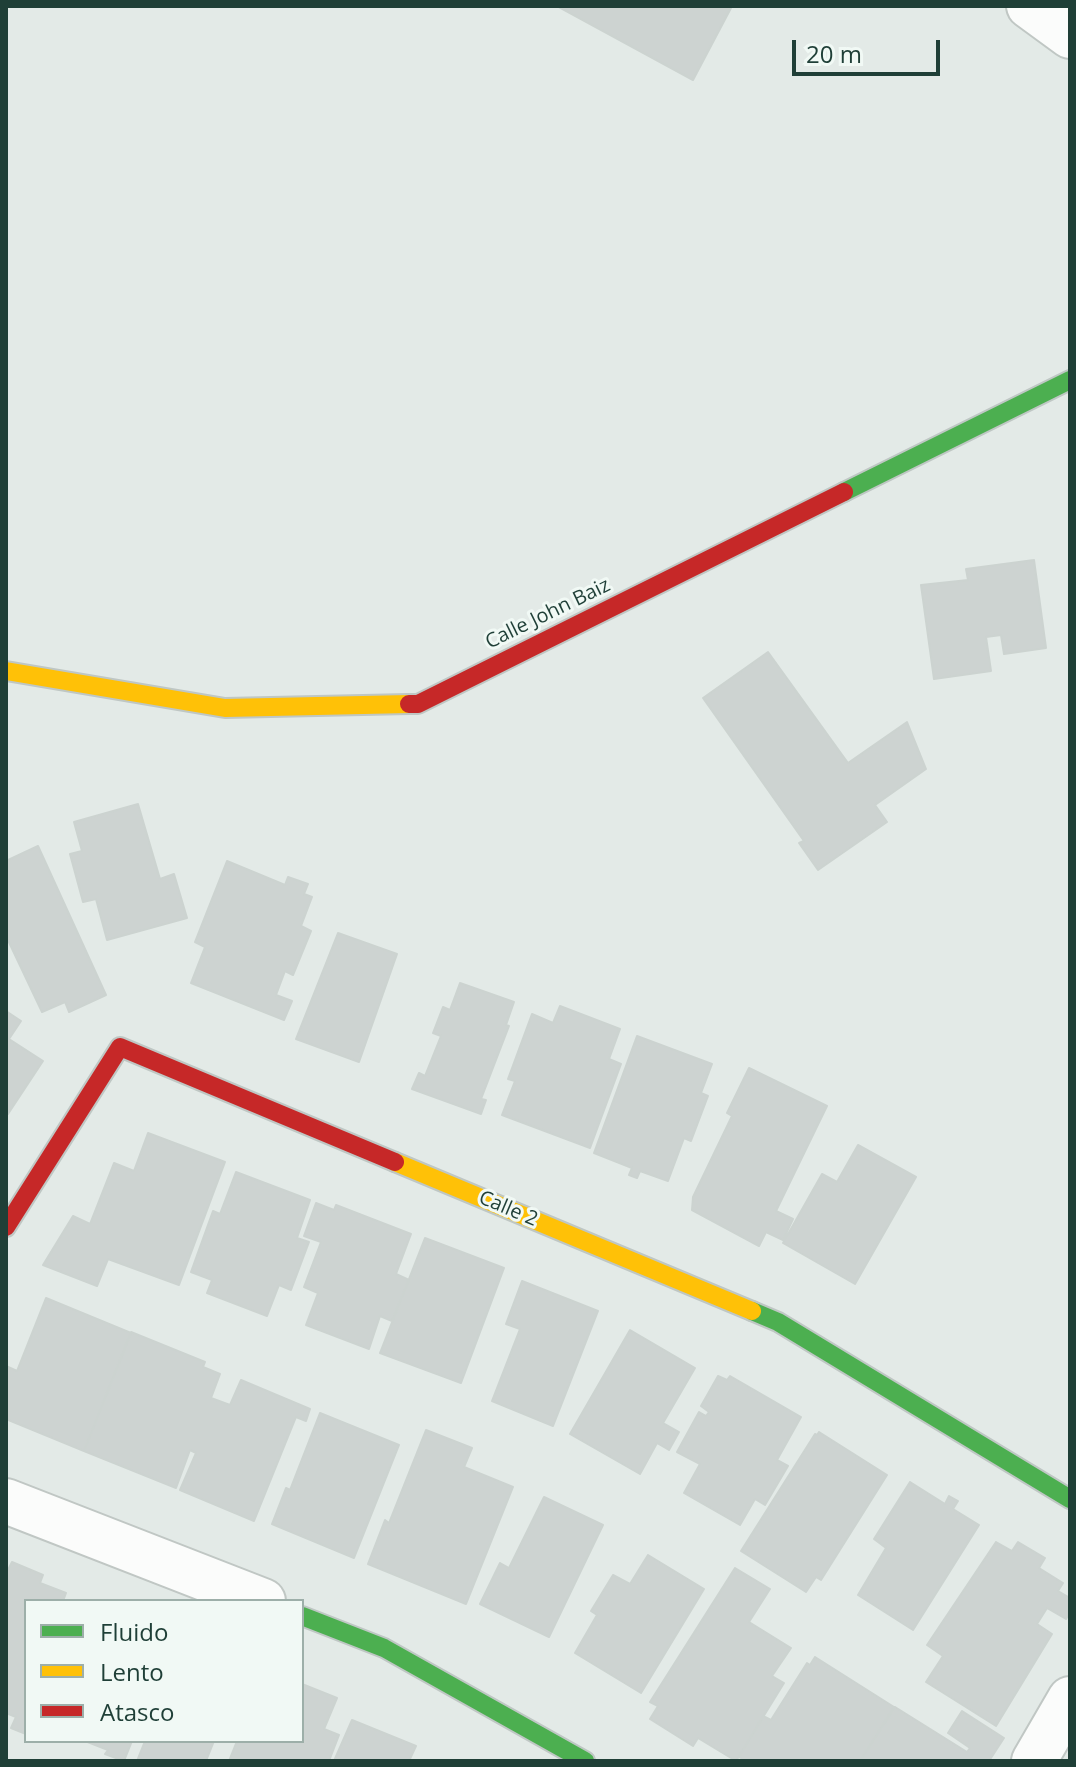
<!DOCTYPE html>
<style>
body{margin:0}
#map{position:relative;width:1076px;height:1767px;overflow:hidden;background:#e3eae7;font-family:"Open Sans",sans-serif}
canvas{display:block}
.frame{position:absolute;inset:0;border:8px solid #1f3f37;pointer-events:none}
.legend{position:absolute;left:24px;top:1599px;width:280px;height:144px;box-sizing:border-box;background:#f1f9f5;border:2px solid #9dafa9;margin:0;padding:10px 14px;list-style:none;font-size:24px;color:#1f3f37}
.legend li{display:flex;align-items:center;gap:16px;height:40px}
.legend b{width:40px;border:2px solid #9dafa9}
.scale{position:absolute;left:792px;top:40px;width:148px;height:36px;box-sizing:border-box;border:4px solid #1f3f37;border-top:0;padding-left:10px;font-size:24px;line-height:28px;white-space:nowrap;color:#1f3f37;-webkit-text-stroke:6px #f1f9f5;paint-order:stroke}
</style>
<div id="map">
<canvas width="1076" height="1767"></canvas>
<div class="frame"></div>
<ul class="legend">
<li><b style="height:10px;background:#4caf50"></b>Fluido</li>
<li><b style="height:10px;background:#ffc107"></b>Lento</li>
<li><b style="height:10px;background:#c62828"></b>Atasco</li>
</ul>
<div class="scale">20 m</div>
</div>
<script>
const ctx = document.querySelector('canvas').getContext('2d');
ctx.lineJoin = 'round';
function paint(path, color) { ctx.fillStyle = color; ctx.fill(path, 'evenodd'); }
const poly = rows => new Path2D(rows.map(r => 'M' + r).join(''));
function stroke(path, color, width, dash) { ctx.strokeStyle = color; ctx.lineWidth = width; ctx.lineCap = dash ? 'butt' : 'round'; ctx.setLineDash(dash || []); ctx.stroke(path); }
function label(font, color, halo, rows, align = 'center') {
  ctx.font = font + ' "Open Sans",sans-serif'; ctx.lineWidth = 6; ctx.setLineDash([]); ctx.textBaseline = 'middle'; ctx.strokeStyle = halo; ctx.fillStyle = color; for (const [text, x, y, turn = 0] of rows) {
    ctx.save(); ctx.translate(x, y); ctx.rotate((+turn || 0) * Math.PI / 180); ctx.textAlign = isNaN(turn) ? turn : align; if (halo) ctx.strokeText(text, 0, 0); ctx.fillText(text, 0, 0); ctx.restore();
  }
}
const building = poly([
 [557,6,727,6,731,8,693,80,557,6],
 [1034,560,1046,648,1004,654,1001,635,986,637,991,671,934,679,921,585,968,580,966,569,1034,560],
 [768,652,848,763,907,722,926,769,875,805,887,822,818,870,799,843,804,841,703,698,768,652],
 [138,804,160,879,174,874,187,918,107,940,96,899,83,902,70,854,82,851,74,822,138,804],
 [38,846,106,995,69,1012,65,1002,42,1012,6,936,6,861,38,846],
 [227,861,285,885,288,877,308,884,304,894,312,897,301,926,311,931,293,975,285,971,276,995,292,1001,284,1020,191,983,205,947,195,942,227,861],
 [338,933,397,954,359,1062,296,1039,338,933],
 [460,983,514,1002,506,1025,509,1026,481,1099,486,1100,481,1114,412,1089,419,1073,425,1076,441,1036,433,1033,443,1007,450,1010,460,983],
 [560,1006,620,1029,609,1059,621,1064,590,1148,502,1115,515,1081,508,1079,532,1014,553,1023,560,1006],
 [6,1011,21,1021,9,1039,43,1061,8,1114,6,1112,6,1011],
 [637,1036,712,1064,701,1093,708,1096,691,1141,684,1138,668,1181,640,1171,637,1178,629,1175,632,1168,594,1153,637,1036],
 [749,1068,827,1106,776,1211,793,1219,783,1240,766,1232,759,1246,692,1210,693,1197,732,1116,727,1113,749,1068],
 [148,1133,225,1162,179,1285,108,1259,97,1286,43,1265,73,1216,90,1224,114,1163,134,1171,148,1133],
 [858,1145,916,1177,855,1284,783,1243,822,1174,837,1182,858,1145],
 [236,1172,310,1200,297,1238,309,1242,291,1290,279,1285,267,1316,207,1293,212,1280,191,1272,213,1211,220,1214,236,1172],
 [316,1203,334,1210,336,1205,411,1234,396,1274,409,1280,392,1321,380,1316,369,1349,306,1325,318,1293,304,1287,321,1242,304,1236,316,1203],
 [425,1238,504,1268,461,1383,380,1353,425,1238],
 [522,1281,598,1311,553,1426,492,1401,520,1329,506,1324,522,1281],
 [46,1298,131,1333,84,1451,6,1419,6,1366,17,1371,46,1298],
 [630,1330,695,1368,663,1423,679,1432,669,1450,657,1443,640,1474,570,1434,630,1330],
 [131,1332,205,1362,203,1367,220,1374,211,1398,230,1405,241,1380,310,1409,306,1421,296,1417,254,1521,180,1490,196,1453,190,1450,176,1488,84,1451,131,1332],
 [718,1376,727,1380,730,1376,801,1417,777,1460,788,1466,765,1505,755,1499,740,1525,684,1493,700,1464,677,1452,699,1412,706,1416,709,1412,701,1406,718,1376],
 [320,1413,399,1445,354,1558,272,1524,286,1488,290,1490,320,1413],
 [426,1430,472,1448,464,1467,513,1487,466,1604,368,1564,385,1520,389,1523,426,1430],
 [819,1432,887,1475,821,1580,816,1577,806,1592,741,1551,815,1434,817,1435,819,1432],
 [910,1482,945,1504,949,1496,958,1501,953,1509,979,1525,913,1630,858,1595,886,1548,874,1539,910,1482],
 [544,1497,603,1525,549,1637,480,1604,500,1563,509,1568,544,1497],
 [996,1542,1012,1551,1018,1542,1045,1558,1039,1568,1063,1583,1058,1591,1070,1598,1070,1612,1066,1619,1047,1608,1037,1624,1052,1634,996,1726,926,1682,943,1656,927,1645,996,1542],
 [648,1555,704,1589,641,1693,575,1653,597,1615,591,1611,613,1575,630,1584,648,1555],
 [12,1562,43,1575,40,1583,66,1593,63,1601,26,1601,26,1734,11,1728,16,1717,6,1713,6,1569,8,1570,12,1562],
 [735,1568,770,1589,749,1622,791,1648,772,1676,784,1683,736,1761,698,1738,693,1746,650,1719,658,1706,650,1702,735,1568],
 [815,1657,894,1707,860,1761,746,1761,739,1757,763,1716,771,1720,807,1663,810,1665,815,1657],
 [302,1684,337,1698,324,1729,339,1735,329,1761,229,1761,237,1741,302,1741,302,1684],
 [895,1707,967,1752,970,1748,948,1733,962,1711,1004,1738,989,1761,860,1761,895,1707],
 [352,1720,416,1746,409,1761,334,1761,352,1720],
 [85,1741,132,1741,124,1761,105,1754,108,1750,85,1741],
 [145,1741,214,1741,206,1761,137,1761,145,1741]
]);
const street = poly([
 [1029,6,1070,36],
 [6,1501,263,1601],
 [1034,1761,1070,1699]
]);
const fast = poly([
 [844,492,1070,380],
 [752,1311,778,1322,1070,1499],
 [302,1616,384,1648,585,1761]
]);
const slow = poly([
 [6,671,225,708,409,704],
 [395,1162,752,1311]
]);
const jam = poly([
 [409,704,418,704,844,492],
 [6,1227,120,1047,395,1162]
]);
const streetNames = [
 ["Calle John Baiz",548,614,-26],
 ["Calle 2",508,1209,23]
];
paint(building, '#cdd3d1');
stroke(building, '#ccd3d0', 2);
stroke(street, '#c0c7c4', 48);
stroke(fast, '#bfc7c4', 22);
stroke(slow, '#bfc7c4', 22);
stroke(jam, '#bfc7c4', 22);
stroke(street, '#fbfcfb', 44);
stroke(fast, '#4caf50', 18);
stroke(slow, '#ffc107', 18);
stroke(jam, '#c62828', 18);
label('20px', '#1f3f37', '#f1f9f5', streetNames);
</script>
